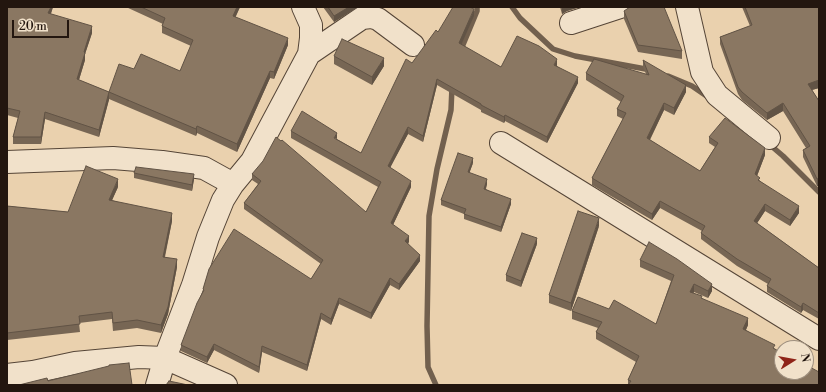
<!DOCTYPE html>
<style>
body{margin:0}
#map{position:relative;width:826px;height:392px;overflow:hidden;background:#ead1ae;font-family:"Libre Bodoni",serif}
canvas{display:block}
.frame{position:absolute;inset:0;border:8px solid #23160f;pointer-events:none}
.north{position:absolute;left:774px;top:340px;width:40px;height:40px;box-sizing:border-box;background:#f1e1ca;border:1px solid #9f907f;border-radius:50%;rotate:79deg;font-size:11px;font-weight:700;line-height:16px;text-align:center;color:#23160f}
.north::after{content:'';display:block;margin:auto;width:14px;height:18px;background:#8f2418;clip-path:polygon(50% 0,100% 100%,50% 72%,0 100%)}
.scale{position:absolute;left:12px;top:20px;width:57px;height:18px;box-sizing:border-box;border:2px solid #23160f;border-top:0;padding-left:5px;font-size:12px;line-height:14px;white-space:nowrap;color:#23160f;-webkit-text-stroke:3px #f1e1ca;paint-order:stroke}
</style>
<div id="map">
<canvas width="826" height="392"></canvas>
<div class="frame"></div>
<div class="north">N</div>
<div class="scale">20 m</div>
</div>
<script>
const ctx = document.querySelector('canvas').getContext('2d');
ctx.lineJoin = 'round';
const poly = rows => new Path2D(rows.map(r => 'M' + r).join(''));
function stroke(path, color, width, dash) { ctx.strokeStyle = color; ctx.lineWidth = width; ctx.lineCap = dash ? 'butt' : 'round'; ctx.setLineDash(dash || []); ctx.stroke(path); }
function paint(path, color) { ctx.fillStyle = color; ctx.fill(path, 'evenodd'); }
const stream = poly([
 [512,7,520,18,553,49,575,56,651,70],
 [460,52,477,11,477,7],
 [668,76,692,86,708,97],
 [769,144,783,156,819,192],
 [436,385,428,367,427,326,429,216,437,169,451,110,452,87]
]);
const minor = poly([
 [687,7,702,72,717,95,769,138],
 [571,23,620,7],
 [309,54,362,18,371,17,378,19,413,45],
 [501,143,819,339],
 [7,162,113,158,162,162,204,168,233,184],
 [7,375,33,372,75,363,139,357,165,358,226,385],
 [157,385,165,358,193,285,208,237,223,200,233,184,252,161,309,54,311,38,311,25,303,7]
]);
const wall = poly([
 [7,7,53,7,51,14,92,33,85,54,85,60,79,80,109,92,134,69,180,71,191,46,162,33,162,26,163,24,126,7,240,7,235,17,288,45,274,79,270,78,237,152,197,133,196,136,109,99,99,137,45,119,41,144,13,144,13,137,18,118,7,115],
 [323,7,358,7,334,22],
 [560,7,580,7,567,11,562,14],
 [742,7,819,7,819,88,812,90,819,101,819,186,817,186,803,157,803,150,806,148,783,111,767,120,742,100,738,94,720,44,720,37,750,26],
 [624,11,682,51,682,59,638,52,624,19],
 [474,16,461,45,501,67,557,65,557,66,578,83,547,143,505,121,504,123,481,112,481,110,437,85,423,142,408,134,390,167,411,187,393,225,409,242,408,243,420,261,399,290,390,285,371,319,339,304,331,325,321,319,307,371,262,352,259,373,214,350,207,363,181,351,181,345,203,293,203,289,311,279,321,264,244,209,244,203,258,184,252,180,252,174,366,212,378,187,291,138,291,131,337,139,361,153,412,63,438,32],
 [334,56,384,66,372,85,334,64],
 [643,60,686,92,674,115,664,110,650,140,700,171,715,147,709,143,709,137,765,155,757,176,760,181,799,213,790,226,765,211,757,223,819,268,819,319,803,310,801,313,767,292,767,286,768,284,737,266,701,239,701,233,702,231,660,208,652,220,592,185,592,178,623,119,617,116,617,109,621,102,586,80,586,73,646,74,643,67],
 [473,163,469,173,487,184,486,189,511,204,501,232,464,219,464,214,441,205,441,200],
 [134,173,194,179,192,191,134,178],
 [118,187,112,200,172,221,165,257,177,267,168,314,161,333,137,328,113,331,112,319,79,323,80,332,7,340,7,206,68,212],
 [599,226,571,311,549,303,549,295],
 [537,244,521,287,506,281,506,275],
 [640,260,712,291,708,298,694,292,693,293,748,325,746,330,775,349,819,385,628,385,628,380,636,362,596,339,596,332,598,328,572,319,572,311,609,309,656,324,671,281,640,267]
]);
const shadedWall = poly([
 [51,7,53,7,48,21,48,13],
 [237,7,240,7,233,23,233,16],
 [349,7,358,7,334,22,334,16],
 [562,7,580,7,567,11,562,14],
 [474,9,474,16,459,50,459,43],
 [92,26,92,33,85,54,85,60,77,86,77,79,84,52],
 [288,38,288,45,274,79,274,72],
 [384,58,384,66,372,85,372,77],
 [557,59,557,65,554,71,554,65],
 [270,71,270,78,237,152,237,144],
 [578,77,578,83,547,143,547,137],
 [437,79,437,85,423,142,423,136],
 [819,80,819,88,808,91,808,84],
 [686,85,686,92,674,115,674,108],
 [109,92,109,100,99,137,99,130],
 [664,103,664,110,647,145,647,138],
 [783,103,783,111,767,120,767,113],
 [45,112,45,119,41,144,41,137],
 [505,115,505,121,504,123,504,117],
 [197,126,197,133,196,136,196,129],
 [408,127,408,134,388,172,388,166],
 [337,133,337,139,334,138],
 [765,148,765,155,755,181,755,174],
 [473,158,473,163,468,177,468,172],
 [194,174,194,179,192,191,192,185],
 [819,178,819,186,817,186,817,179],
 [118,179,118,187,109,207,109,200],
 [487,179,487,184,484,194,484,189],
 [411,181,411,187,391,229,391,223],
 [511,199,511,204,501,232,501,227],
 [660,201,660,208,652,220,652,214],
 [765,204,765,211,754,228,754,221],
 [799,206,799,213,790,226,790,220],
 [172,213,172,221,163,264,163,257],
 [599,218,599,226,571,311,571,303],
 [409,236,409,242,405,247,405,241],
 [537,238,537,244,521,287,521,281],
 [420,255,420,261,399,290,399,284],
 [177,259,177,267,168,314,161,333,161,325],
 [390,278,390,285,371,319,371,313],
 [694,284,694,292,690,299,690,292],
 [712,284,712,291,708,298,708,291],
 [339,298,339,304,331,325,331,319],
 [803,303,803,310,801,313,801,307],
 [321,313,321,319,307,371,307,365],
 [748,318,748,325,743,336,743,329],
 [214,344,214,350,207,363,207,357],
 [262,346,262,352,259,373,259,367]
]);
const building = poly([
 [7,7,51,7,48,13,92,26,84,52,85,53,77,79,109,92,99,130,45,112,41,137,13,137,20,111,7,108,7,7],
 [141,7,237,7,233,16,288,38,274,72,270,71,237,144,197,126,196,129,109,92,119,64,134,69,141,54,180,71,193,40,162,26,165,18,141,7],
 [328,7,349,7,334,16,328,7],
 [453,7,470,7,474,9,459,43,501,67,517,36,539,46,557,59,554,65,578,77,547,137,505,115,504,117,481,105,481,104,437,79,423,136,408,127,388,166,411,181,391,223,409,236,405,241,420,255,399,284,390,278,371,313,339,298,331,319,321,313,307,365,262,346,259,367,214,344,207,357,181,345,197,303,204,290,203,289,209,269,234,229,311,279,323,260,244,203,261,181,252,174,263,161,276,137,281,141,282,140,366,212,381,182,291,131,302,111,337,133,334,138,361,153,406,59,412,63,436,30,438,32,453,7],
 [630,7,664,7,682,51,638,45,624,11,630,7],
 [745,7,819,7,819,80,808,84,819,101,819,178,817,179,803,150,810,146,783,103,767,113,742,92,738,87,720,37,752,25,745,7],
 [342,39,384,58,372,77,334,56,342,39],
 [594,59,649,75,643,60,686,85,674,108,664,103,647,138,700,171,718,143,709,137,725,118,765,148,755,174,760,178,758,180,799,206,790,220,765,204,754,221,819,268,819,313,803,303,801,307,767,286,771,279,737,259,701,233,705,226,660,201,652,214,592,178,626,113,617,109,624,96,586,73,594,59],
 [458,153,473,158,468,172,487,179,484,189,511,199,501,227,464,214,466,209,441,200,458,153],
 [86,166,118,179,109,200,172,213,163,257,177,259,168,307,161,325,137,320,113,323,112,312,79,316,80,324,7,333,7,206,68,212,86,166],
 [136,167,194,174,192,185,134,173,136,167],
 [578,211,599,218,571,303,549,295,578,211],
 [522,233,537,238,521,281,506,275,522,233],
 [649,242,677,259,712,284,708,291,694,284,690,292,702,296,701,298,748,318,743,329,775,345,773,348,782,353,782,372,806,372,806,365,819,372,819,385,628,385,631,381,628,380,639,356,596,332,602,322,572,311,578,297,609,309,614,300,656,324,674,275,640,260,649,242],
 [129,363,132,385,19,385,47,378,48,381,109,366,109,365,129,363],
 [169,381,188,385,166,385,169,381]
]);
stroke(stream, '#72604e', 5.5);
stroke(minor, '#554537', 24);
stroke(minor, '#f1e1ca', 22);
paint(wall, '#776654');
paint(shadedWall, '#615345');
paint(building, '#8a7762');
stroke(building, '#615345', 1);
</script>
